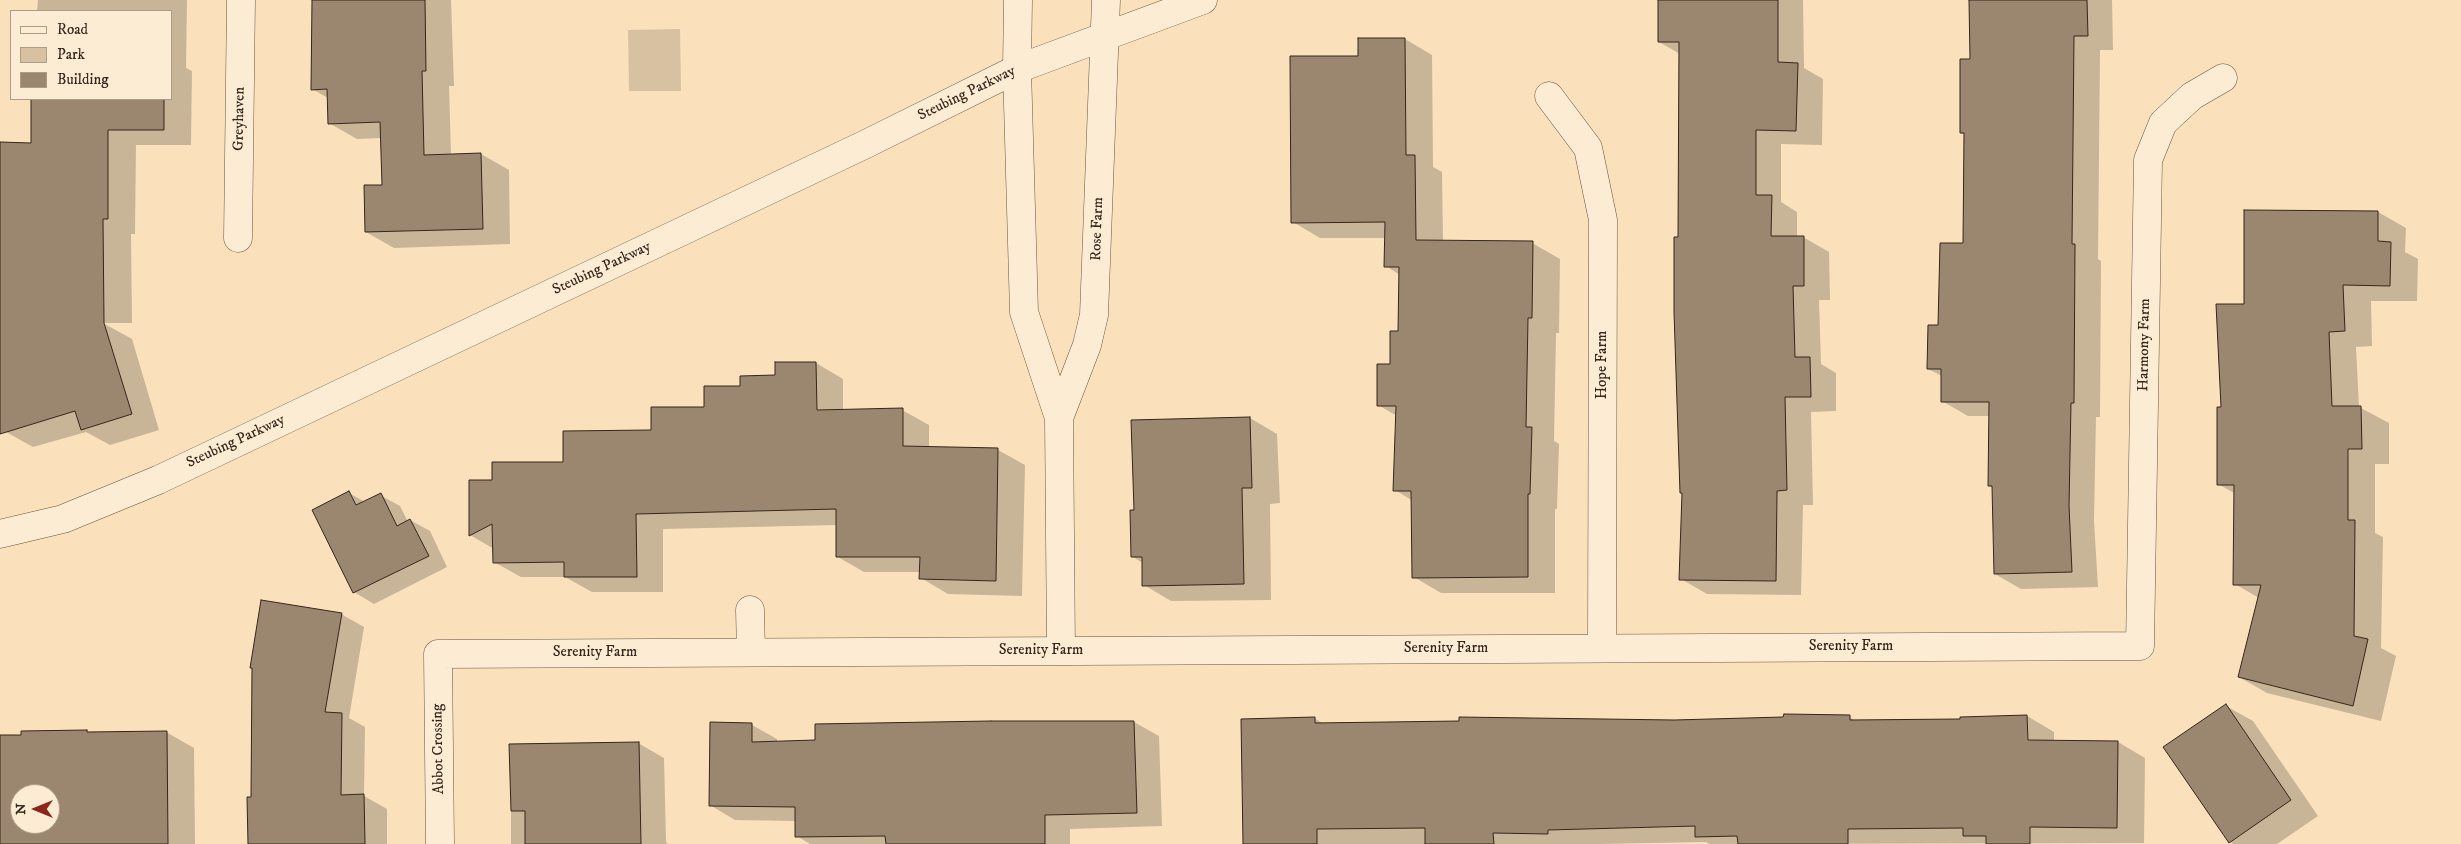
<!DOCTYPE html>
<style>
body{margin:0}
#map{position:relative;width:2461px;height:844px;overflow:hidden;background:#fae1bc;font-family:"IM FELL DW Pica",serif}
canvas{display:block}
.legend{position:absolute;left:10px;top:10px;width:162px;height:90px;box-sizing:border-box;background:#fcecd3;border:1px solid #ac9d8a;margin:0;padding:6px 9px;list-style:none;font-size:15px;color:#34261c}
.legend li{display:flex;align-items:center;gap:10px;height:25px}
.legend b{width:25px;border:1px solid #ac9d8a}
.north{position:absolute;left:10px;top:784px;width:50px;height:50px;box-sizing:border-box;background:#fcecd3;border:1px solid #ac9d8a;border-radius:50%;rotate:270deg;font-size:14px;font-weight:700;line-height:20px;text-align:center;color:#34261c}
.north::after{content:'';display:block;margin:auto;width:18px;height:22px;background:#8f2418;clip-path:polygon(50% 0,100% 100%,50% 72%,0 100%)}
</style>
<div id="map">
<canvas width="2461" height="844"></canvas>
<ul class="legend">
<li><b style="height:6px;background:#fcecd3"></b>Road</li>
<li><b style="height:14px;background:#d8c1a1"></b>Park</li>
<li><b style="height:14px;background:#9b876f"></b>Building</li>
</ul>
<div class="north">N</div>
</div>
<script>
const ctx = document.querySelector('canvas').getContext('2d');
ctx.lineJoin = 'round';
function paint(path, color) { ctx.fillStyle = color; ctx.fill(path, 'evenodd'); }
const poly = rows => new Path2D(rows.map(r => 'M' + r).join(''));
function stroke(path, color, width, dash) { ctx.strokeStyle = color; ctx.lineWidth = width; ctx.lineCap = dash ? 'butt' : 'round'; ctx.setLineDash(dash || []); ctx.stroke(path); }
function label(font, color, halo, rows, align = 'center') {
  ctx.font = font + ' "IM FELL DW Pica",serif'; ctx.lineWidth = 4; ctx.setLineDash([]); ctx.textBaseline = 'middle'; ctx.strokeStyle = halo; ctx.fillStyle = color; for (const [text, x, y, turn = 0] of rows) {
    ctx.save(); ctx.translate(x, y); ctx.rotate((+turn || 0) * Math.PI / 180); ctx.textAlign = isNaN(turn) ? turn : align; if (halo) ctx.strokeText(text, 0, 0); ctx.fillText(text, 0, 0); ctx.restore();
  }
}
const green = poly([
 [680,29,681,91,629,91,628,30]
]);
const shadow = poly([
 [38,0,187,0,186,68,192,71,191,145,136,145,135,234,131,234,132,323,103,323,132,339,159,430,110,445,86,432,33,447,6,432,0,412,0,325,32,144,32,99,171,99,171,11,37,11],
 [312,0,451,0,454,86,449,86,451,155,481,154,509,170,510,244,394,248,366,232,383,186,382,138,357,139,329,123,328,98,312,89],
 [1659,0,1803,0,1804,68,1823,79,1822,145,1781,144,1781,202,1797,212,1797,237,1803,237,1829,252,1830,300,1819,300,1821,364,1836,373,1836,411,1811,412,1813,505,1803,505,1801,595,1707,594,1681,579,1683,493,1679,238,1680,54,1659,42],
 [1970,0,2112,0,2113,50,2100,50,2098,259,2101,261,2100,417,2096,417,2094,521,2098,587,2021,589,1995,574,1993,488,1989,486,1990,416,1968,416,1942,401,1942,376,1928,369,1964,245,1965,135,1961,133,1971,60],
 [1405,39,1432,55,1433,167,1442,172,1443,242,1532,243,1560,259,1559,333,1556,333,1554,441,1559,444,1557,509,1555,509,1555,593,1441,593,1414,577,1413,501,1395,490,1397,416,1378,405,1400,332,1400,275,1386,266,1386,238,1320,238,1293,222,1359,57],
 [2246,211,2378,212,2406,228,2405,252,2418,259,2417,301,2371,301,2372,346,2356,347,2359,407,2389,423,2389,464,2375,464,2375,533,2383,537,2381,648,2396,656,2381,721,2267,693,2239,677,2259,598,2235,584,2236,494,2218,484,2222,408,2245,305],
 [816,363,843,379,843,411,902,410,929,425,929,448,998,450,1025,465,1022,596,948,594,921,578,921,572,864,572,838,557,837,525,663,529,663,592,592,592,565,577,521,577,494,562,494,549,470,535,493,481,565,463,653,431,705,409,742,387],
 [1250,418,1277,434,1280,503,1270,504,1271,600,1171,601,1144,585,1143,563,1133,557,1135,511],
 [349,493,365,502,380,495,400,506,408,522,410,520,430,531,447,567,374,604,354,592],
 [341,614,364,627,349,718,365,727,364,796,387,809,387,844,249,844,252,798],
 [2226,706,2253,721,2318,816,2277,844,2234,844,2230,842],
 [2027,716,2054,732,2054,742,2118,742,2145,758,2144,843,1710,844,1706,842,1601,844,1244,844,1314,718,1324,724,1461,722,1460,718,1491,717,1495,720,1674,721,1849,717,1856,721,1962,720],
 [1134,722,1159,736,1162,826,1070,829,1070,844,810,844,797,836,796,821,735,820,710,805,711,724,752,725,777,739,777,743],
 [166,732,194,748,195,844,0,844,0,737],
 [20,794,50,794,50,824,20,824],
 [638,743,664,758,666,842,668,844,511,844,511,746]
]);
const building = poly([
 [312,0,425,0,426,71,422,71,424,155,481,153,483,229,365,232,364,185,382,185,380,122,328,124,327,89,311,90,312,0],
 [1658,0,1778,0,1778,62,1798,63,1796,131,1756,130,1756,195,1772,195,1771,236,1804,236,1804,286,1793,286,1795,357,1810,357,1811,397,1785,397,1787,490,1777,491,1776,581,1679,580,1682,493,1680,493,1674,312,1674,237,1678,237,1679,42,1658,42,1658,0],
 [1969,0,2087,0,2088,36,2074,36,2072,244,2075,244,2074,403,2071,403,2069,506,2072,572,1994,574,1992,486,1988,486,1989,402,1941,402,1941,369,1927,369,1928,325,1938,325,1940,243,1963,243,1964,133,1960,133,1960,59,1970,59,1969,0],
 [1358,38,1405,38,1406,155,1415,155,1416,240,1533,241,1532,318,1528,318,1526,427,1532,427,1530,494,1528,494,1528,577,1412,578,1411,491,1393,491,1396,406,1377,406,1377,364,1390,364,1390,331,1398,331,1399,267,1384,267,1385,222,1291,223,1290,56,1358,56,1358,38],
 [31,99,164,99,164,130,108,130,108,219,103,219,104,323,132,414,81,430,75,411,0,434,0,142,31,143,31,99],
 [2244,210,2378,211,2378,241,2391,242,2390,286,2343,285,2345,331,2329,332,2332,406,2361,406,2362,449,2348,449,2348,520,2355,520,2354,636,2368,639,2353,706,2238,677,2261,585,2233,585,2234,485,2217,485,2217,407,2221,407,2216,304,2244,304,2244,210],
 [775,362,816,362,817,410,903,408,903,446,998,448,996,581,919,579,920,557,836,557,836,509,636,514,637,577,564,577,564,562,493,563,492,524,469,536,469,480,492,480,492,462,563,462,563,431,651,430,651,407,704,407,704,386,740,386,740,376,775,375,775,362],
 [1250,417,1252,488,1242,488,1244,584,1142,586,1142,557,1131,557,1130,510,1134,510,1131,420,1250,417],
 [349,491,356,505,381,493,397,526,410,519,429,556,353,593,312,510,349,491],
 [261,600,342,613,325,712,342,713,341,795,364,794,365,844,248,844,247,797,251,797,252,668,250,668,261,600],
 [2226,704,2291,800,2229,843,2163,747,2226,704],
 [1784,714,1850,715,1850,720,1960,719,1960,717,2027,715,2028,740,2118,741,2117,828,2030,827,2030,844,1986,844,1986,836,1963,836,1963,828,1848,829,1848,844,1738,844,1737,836,1695,837,1695,826,1548,830,1548,834,1493,833,1494,844,1425,844,1425,828,1317,829,1317,844,1243,844,1241,719,1315,717,1315,723,1459,721,1459,717,1674,720,1783,717,1784,714],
 [991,721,1134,721,1137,813,1045,815,1045,844,886,844,885,836,795,837,795,807,709,806,710,722,752,723,752,742,815,740,815,724,991,721],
 [87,730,87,732,167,731,168,844,0,844,0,735,21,735,21,731,87,730],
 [20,794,50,794,50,824,20,824,20,794],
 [639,742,641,844,525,844,525,811,511,811,509,744,639,742]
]);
const minor = poly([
 [1018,0,1017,69,1024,312,1059,418,1061,651],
 [1549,96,1588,148,1603,220,1602,648],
 [238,238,241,0],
 [1059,418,1087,345,1094,315,1106,0],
 [750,610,751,652],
 [440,844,438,654,2140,646,2148,160,2163,123,2192,96,2223,78]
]);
const tertiary = poly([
 [0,534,63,519,158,480,866,144,1017,69,1203,0]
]);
const streetNames = [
 ["Steubing Parkway",967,94,-26],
 ["Greyhaven",240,119,-89],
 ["Rose Farm",1098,229,-88],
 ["Steubing Parkway",602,269,-25],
 ["Harmony Farm",2145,345,-89],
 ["Hope Farm",1603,365,-90],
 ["Steubing Parkway",236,442,-25],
 ["Serenity Farm",1851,647],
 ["Serenity Farm",1446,649],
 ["Serenity Farm",1041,651],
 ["Serenity Farm",595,653],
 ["Abbot Crossing",439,749,-91]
];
paint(green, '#d8c1a1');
paint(shadow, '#0003');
paint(building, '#9b876f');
stroke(building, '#34261c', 1);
stroke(minor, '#654', 29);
stroke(tertiary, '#654', 29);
stroke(minor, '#fcecd3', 28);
stroke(tertiary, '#fcecd3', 28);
label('15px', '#34261c', '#fcecd3', streetNames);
</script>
